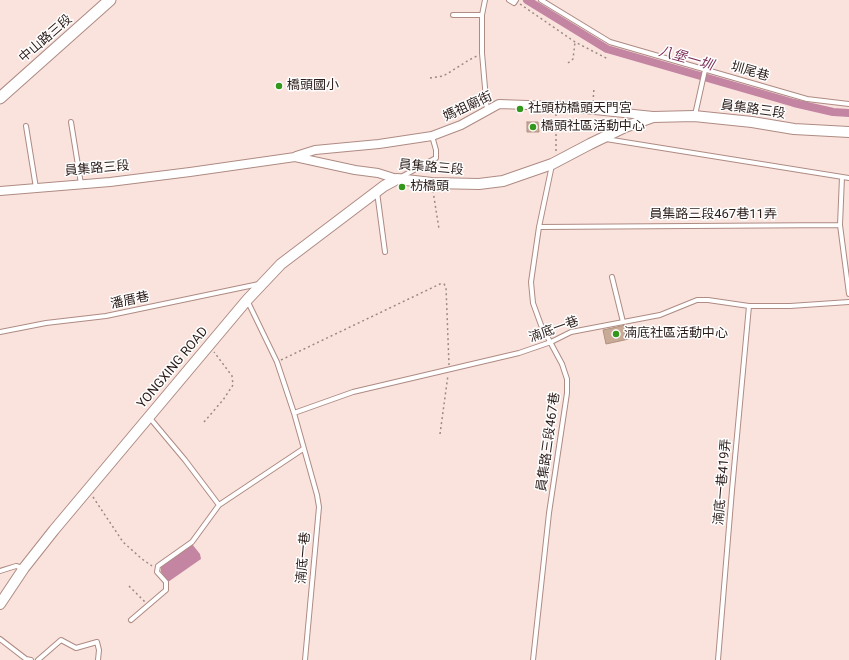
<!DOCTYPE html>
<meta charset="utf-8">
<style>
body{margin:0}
canvas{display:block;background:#fae3dd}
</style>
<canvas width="849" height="660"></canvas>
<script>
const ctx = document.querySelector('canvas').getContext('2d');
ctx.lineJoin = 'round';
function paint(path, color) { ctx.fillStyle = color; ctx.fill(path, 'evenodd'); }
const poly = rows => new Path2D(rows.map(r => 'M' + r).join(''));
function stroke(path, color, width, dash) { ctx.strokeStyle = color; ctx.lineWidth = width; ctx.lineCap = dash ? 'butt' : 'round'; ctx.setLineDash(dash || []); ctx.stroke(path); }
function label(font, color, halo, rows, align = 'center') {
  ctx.font = font + ' Roboto,"Noto Sans TC",sans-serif'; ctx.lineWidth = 3; ctx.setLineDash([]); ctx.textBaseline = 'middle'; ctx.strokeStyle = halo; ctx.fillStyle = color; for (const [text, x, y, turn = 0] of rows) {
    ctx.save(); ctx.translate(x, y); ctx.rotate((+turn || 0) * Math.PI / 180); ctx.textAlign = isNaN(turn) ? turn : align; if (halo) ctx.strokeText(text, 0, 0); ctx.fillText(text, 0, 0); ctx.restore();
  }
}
const water = poly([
 [192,544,200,554,201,559,168,582,161,572,161,566]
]);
const canal = poly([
 [527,0,607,49,794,103,833,112,849,113]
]);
const building = poly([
 [527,122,538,122,539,132,527,132,527,122],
 [626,325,629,339,606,344,603,330,626,325]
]);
const path = poly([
 [520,4,575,42,608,59],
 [568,63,573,59,575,42],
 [430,78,443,76,450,72,469,60,477,56],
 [593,102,594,88],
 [556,114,556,152],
 [433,191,439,229],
 [281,360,440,284,444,284,446,287,449,365],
 [204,422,223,400,233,385,232,376,214,352],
 [440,434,448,375],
 [93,497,123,542,142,559,152,566],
 [129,586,145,602]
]);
const service = poly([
 [485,0,482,15,482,53,487,111],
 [509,0,514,3,516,0],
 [541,0,610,42,807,99,849,104],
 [453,15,482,15],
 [695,115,705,70],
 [71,122,81,184],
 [26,126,36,188],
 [606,139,849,178],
 [401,177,436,158,436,150,432,136],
 [377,192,385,252],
 [840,225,849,294],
 [539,227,840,225,842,177],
 [612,277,623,322],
 [247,300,277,362,294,413,317,495,319,507,305,660],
 [0,332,46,323,106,316,259,284],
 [294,413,353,392,519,353,551,342,571,332,660,315,697,300,708,300,749,306,790,306,849,302],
 [219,505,303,449],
 [0,571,16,566,23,568],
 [131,620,166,590,166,582,157,572,158,566,192,542,219,505,185,460,149,417],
 [0,639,26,659,31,660],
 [38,660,61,640,76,648,97,642,99,650,98,660],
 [533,660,549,513,567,393,567,379,562,364,541,325,533,303,531,282,539,227,552,165],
 [718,660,732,490,749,306]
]);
const minor = poly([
 [296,156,315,150,379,144,432,136,461,125,499,104,556,106,653,116],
 [0,191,110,182,190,172,295,157,355,170,378,173,397,179]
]);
const tertiary = poly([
 [0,604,24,568,54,530,247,300,281,264,384,186,397,179,432,183,479,184,503,181,552,164,590,144,625,127,653,117,694,116,752,122,794,129,849,132]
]);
const secondary = poly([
 [0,98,110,0]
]);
const markers = [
 [279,86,4,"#33971c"],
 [520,109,4,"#33971c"],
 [533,127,4,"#33971c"],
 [402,187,4,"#33971c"],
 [616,334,4,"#33971c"]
];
const streetNames = [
 ["中山路三段",46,39,-41],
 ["圳尾巷",750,72,16],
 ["媽祖廟街",468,107,-25],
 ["員集路三段",753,110,8],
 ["員集路三段",431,168,5],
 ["員集路三段",97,169,-5],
 ["員集路三段467巷11弄",713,215],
 ["潘厝巷",130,301,-12],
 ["湳底一巷",554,330,-20],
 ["YONGXING ROAD",173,368,-50],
 ["員集路三段467巷",549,442,-82],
 ["湳底一巷419弄",723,482,-85],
 ["湳底一巷",304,558,-85]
];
const poiNames = [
 ["橋頭國小",287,86],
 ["社頭枋橋頭天門宮",528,109],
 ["橋頭社區活動中心",541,127],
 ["枋橋頭",410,187],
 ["湳底社區活動中心",624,334]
];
const waterNames = [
 ["八堡一圳",686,59,16]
];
paint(water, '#c485a3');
stroke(canal, '#c485a3', 8);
paint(building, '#c9aa97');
stroke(building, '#af917e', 1);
stroke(service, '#ae8b83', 6);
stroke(minor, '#ae8b83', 10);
stroke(tertiary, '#ae8b83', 12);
stroke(secondary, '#ae8b83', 13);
stroke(path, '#9c8984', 1.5, [2, 3]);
stroke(service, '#fff', 4);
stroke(minor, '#fff', 8);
stroke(tertiary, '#fff', 10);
stroke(secondary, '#fff', 11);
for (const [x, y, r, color] of markers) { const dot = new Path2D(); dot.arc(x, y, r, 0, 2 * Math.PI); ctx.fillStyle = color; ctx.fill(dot); stroke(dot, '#fff', 1.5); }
label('13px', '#2a1c19', '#fff', streetNames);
label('13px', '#2a1c19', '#fff', poiNames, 'left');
label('italic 14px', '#7e315a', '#fff', waterNames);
</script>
